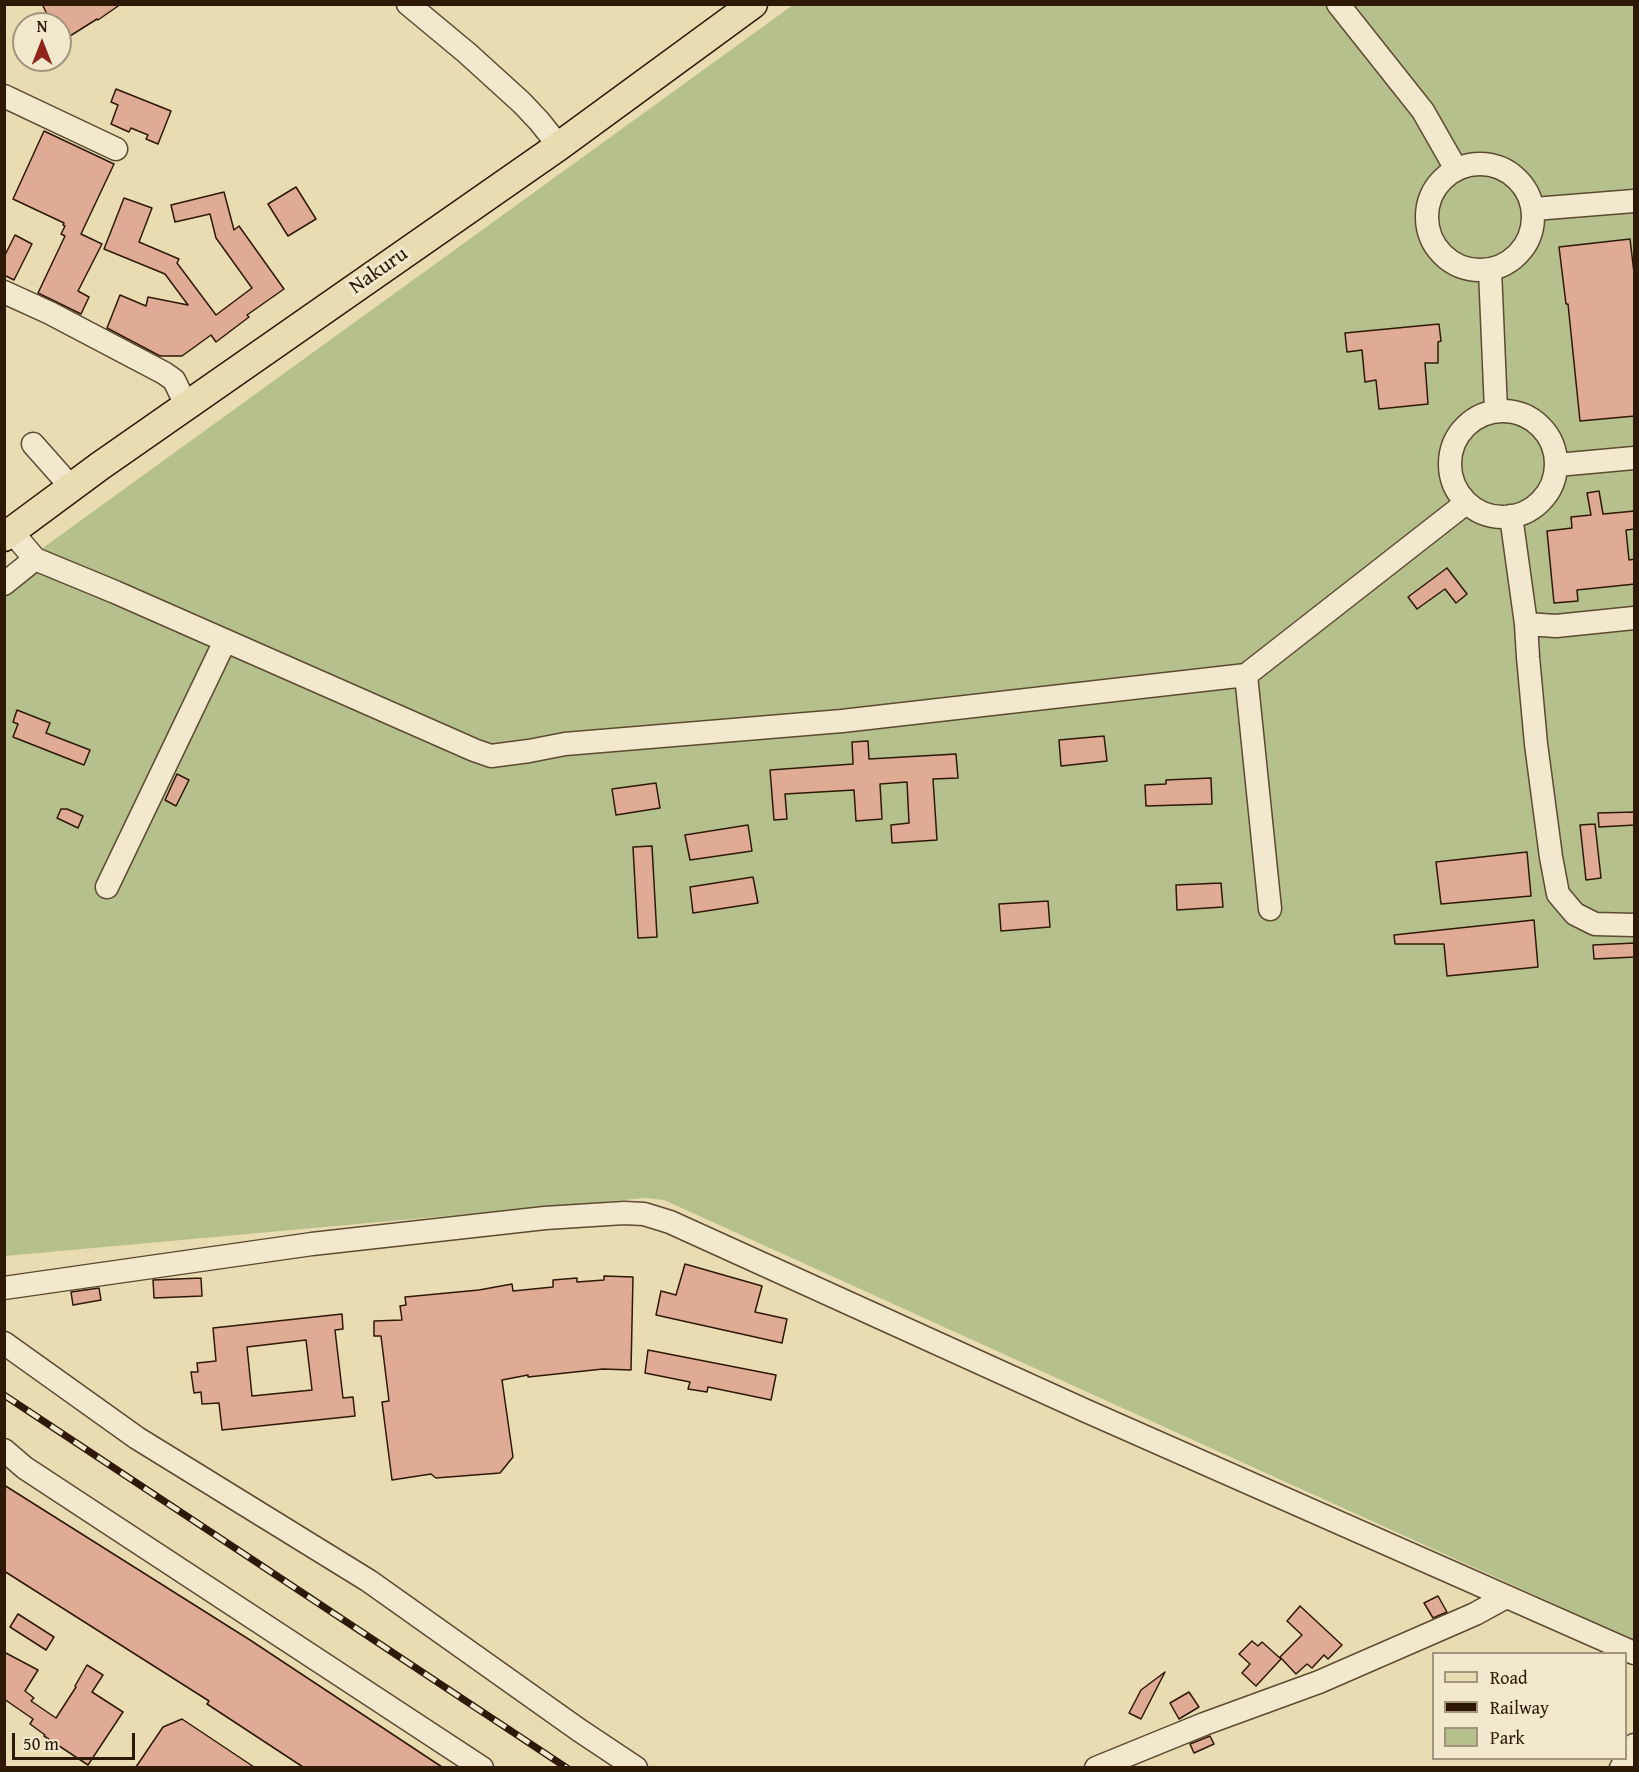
<!DOCTYPE html>
<style>
body{margin:0}
#map{position:relative;width:1639px;height:1772px;overflow:hidden;background:#eadcb2;font-family:"Gentium Book Plus",serif}
canvas{display:block}
.frame{position:absolute;inset:0;border:6px solid #2d1906;pointer-events:none}
.legend{position:absolute;left:1432px;top:1652px;width:195px;height:108px;box-sizing:border-box;background:#f1e8cd;border:2px solid #a3957d;margin:0;padding:8px 10px;list-style:none;font-size:18px;color:#2d1906}
.legend li{display:flex;align-items:center;gap:12px;height:30px}
.legend b{width:30px;border:2px solid #a3957d}
.north{position:absolute;left:12px;top:12px;width:60px;height:60px;box-sizing:border-box;background:#f1e8cd;border:2px solid #a3957d;border-radius:50%;rotate:0deg;font-size:16px;font-weight:700;line-height:24px;text-align:center;color:#2d1906}
.north::after{content:'';display:block;margin:auto;width:21px;height:27px;background:#8f2418;clip-path:polygon(50% 0,100% 100%,50% 72%,0 100%)}
.scale{position:absolute;left:12px;top:1733px;width:123px;height:27px;box-sizing:border-box;border:3px solid #2d1906;border-top:0;padding-left:8px;font-size:18px;line-height:21px;white-space:nowrap;color:#2d1906;-webkit-text-stroke:4px #f1e8cd;paint-order:stroke}
</style>
<div id="map">
<canvas width="1639" height="1772"></canvas>
<div class="frame"></div>
<ul class="legend">
<li><b style="height:8px;background:#eadcb2"></b>Road</li>
<li><b style="height:8px;background:#2d1906"></b>Railway</li>
<li><b style="height:16px;background:#b6c08c"></b>Park</li>
</ul>
<div class="north">N</div>
<div class="scale">50 m</div>
</div>
<script>
const ctx = document.querySelector('canvas').getContext('2d');
ctx.lineJoin = 'round';
function paint(path, color) { ctx.fillStyle = color; ctx.fill(path, 'evenodd'); }
const poly = rows => new Path2D(rows.map(r => 'M' + r).join(''));
function stroke(path, color, width, dash) { ctx.strokeStyle = color; ctx.lineWidth = width; ctx.lineCap = dash ? 'butt' : 'round'; ctx.setLineDash(dash || []); ctx.stroke(path); }
function label(font, color, halo, rows, align = 'center') {
  ctx.font = font + ' "Gentium Book Plus",serif'; ctx.lineWidth = 6; ctx.setLineDash([]); ctx.textBaseline = 'middle'; ctx.strokeStyle = halo; ctx.fillStyle = color; for (const [text, x, y, turn = 0] of rows) {
    ctx.save(); ctx.translate(x, y); ctx.rotate((+turn || 0) * Math.PI / 180); ctx.textAlign = isNaN(turn) ? turn : align; if (halo) ctx.strokeText(text, 0, 0); ctx.fillText(text, 0, 0); ctx.restore();
  }
}
const green = poly([
 [793,5,1634,5,1634,1640,664,1200,645,1198,5,1256,4,576]
]);
const building = poly([
 [42,4,121,4,98,20,97,19,70,36,57,17,50,20,42,4],
 [116,89,171,111,158,144,146,139,148,135,131,128,129,132,111,124,118,105,111,102,116,89],
 [44,131,114,164,81,234,102,244,78,291,89,297,81,314,38,293,65,236,61,234,65,226,63,225,64,223,13,199,44,131],
 [296,187,316,219,288,236,268,204,296,187],
 [224,192,234,230,239,226,284,289,247,315,249,317,216,342,211,335,182,356,160,356,107,328,120,295,146,306,148,297,188,305,165,274,104,249,124,198,152,208,139,242,179,259,177,263,216,315,252,288,216,238,210,214,175,222,171,205,224,192],
 [15,235,32,244,14,280,4,275,4,257,15,235],
 [1630,239,1635,281,1635,416,1580,421,1568,304,1566,304,1559,247,1630,239],
 [1439,324,1441,341,1438,342,1438,363,1425,363,1428,404,1379,409,1376,380,1365,382,1362,350,1347,352,1345,333,1439,324],
 [1599,491,1603,514,1635,511,1635,529,1626,530,1629,560,1635,559,1635,584,1577,590,1578,601,1554,603,1547,531,1572,528,1571,517,1591,515,1587,493,1599,491],
 [1447,568,1467,594,1456,603,1445,589,1417,609,1408,597,1447,568],
 [17,710,50,723,46,733,90,750,84,765,13,737,18,724,13,722,17,710],
 [1104,736,1107,761,1061,766,1059,740,1104,736],
 [868,741,869,759,956,754,958,778,933,779,937,840,892,843,891,825,909,823,907,782,880,784,882,819,856,821,854,790,785,794,787,819,774,820,770,770,853,764,852,742,868,741],
 [177,774,189,780,176,806,165,800,177,774],
 [1211,778,1212,804,1146,806,1145,785,1166,784,1166,780,1211,778],
 [656,783,660,808,616,815,612,789,656,783],
 [61,809,67,809,83,816,78,828,57,818,61,809],
 [1635,812,1635,825,1599,827,1598,813,1635,812],
 [1595,824,1601,878,1586,880,1580,825,1595,824],
 [748,825,752,851,690,860,685,835,748,825],
 [652,846,657,937,638,938,633,847,652,846],
 [1527,852,1531,896,1441,904,1436,862,1527,852],
 [753,877,758,903,693,913,690,887,753,877],
 [1221,883,1223,907,1177,910,1176,885,1221,883],
 [1048,901,1050,927,1001,931,999,904,1048,901],
 [1534,920,1538,967,1447,976,1444,944,1395,944,1394,935,1534,920],
 [1635,943,1635,957,1594,959,1593,945,1635,943],
 [685,1264,762,1286,755,1312,787,1319,782,1343,656,1315,661,1291,676,1295,685,1264],
 [604,1276,633,1277,631,1370,603,1369,528,1377,528,1375,502,1380,513,1457,500,1473,436,1478,431,1474,392,1480,382,1402,389,1401,381,1336,374,1336,374,1321,402,1320,400,1306,406,1305,405,1297,479,1290,512,1284,513,1291,553,1287,553,1280,577,1278,577,1282,604,1280,604,1276],
 [201,1278,202,1296,154,1298,153,1280,201,1278],
 [99,1288,101,1300,73,1305,71,1292,99,1288],
 [342,1314,343,1329,335,1330,343,1398,353,1397,355,1416,222,1430,219,1403,202,1404,201,1392,194,1393,191,1372,198,1372,197,1363,216,1361,213,1328,342,1314],
 [306,1340,312,1390,252,1396,247,1347,306,1340],
 [648,1350,776,1375,771,1400,708,1387,707,1392,688,1389,690,1382,645,1373,648,1350],
 [4,1485,250,1640,442,1767,303,1767,207,1704,209,1701,4,1571,4,1485],
 [1438,1596,1447,1612,1433,1618,1424,1603,1438,1596],
 [1300,1606,1342,1645,1328,1659,1324,1655,1312,1668,1307,1664,1296,1674,1280,1657,1302,1635,1287,1621,1300,1606],
 [18,1614,54,1637,46,1650,10,1627,18,1614],
 [1252,1641,1258,1646,1262,1642,1281,1659,1256,1686,1242,1673,1250,1664,1239,1654,1252,1641],
 [4,1652,38,1670,25,1691,34,1698,31,1701,56,1718,76,1687,75,1686,87,1665,103,1675,92,1692,123,1712,88,1765,44,1736,45,1735,30,1724,33,1719,4,1699,4,1652],
 [1165,1672,1141,1719,1129,1713,1141,1690,1165,1672],
 [1189,1692,1199,1707,1179,1719,1170,1703,1189,1692],
 [182,1719,254,1767,136,1767,163,1727,182,1719],
 [1210,1736,1214,1744,1194,1753,1190,1744,1210,1736]
]);
const minor = poly([
 [408,4,467,53,522,103,539,121,559,146],
 [1338,4,1423,111,1456,169],
 [4,96,116,149],
 '1427 217a53 53 0 1 1 106 0a53 53 0 1 1-106 0Z',
 [1534,209,1634,201],
 [1490,270,1496,410],
 [4,292,50,313,164,373,174,380,186,405],
 '1450 464a53 53 0 1 1 106 0a53 53 0 1 1-106 0Z',
 [33,444,72,488],
 [1557,465,1634,458],
 [1511,516,1526,624,1556,626,1634,618],
 [35,559,115,592,474,750,491,756,529,751,565,744,842,721,1246,675,1466,503],
 [4,584,35,559,12,532],
 [1526,624,1528,657,1536,744,1551,857,1558,894,1575,914,1595,924,1634,925],
 [1246,675,1270,909],
 [107,887,225,641],
 [4,1288,312,1244,545,1218,624,1213,644,1214,670,1222,1084,1410,1634,1653],
 [4,1343,137,1438,369,1581,579,1730,636,1768],
 [4,1450,25,1468,482,1768],
 [1096,1768,1204,1724,1319,1682,1475,1614,1506,1597],
 [1621,1768,1634,1745]
]);
const major = poly([
 [4,537,100,466,559,146,753,4]
]);
const rail = poly([
 [4,1395,567,1768]
]);
const streetNames = [
 ["Nakuru",379,271,-35]
];
paint(green, '#b6c08c');
paint(building, '#e0ab95');
stroke(building, '#2d1906', 1.5);
stroke(minor, '#5c4a31', 25);
stroke(major, '#2d1906', 31);
stroke(minor, '#f1e8cd', 22);
stroke(major, '#eadcb2', 28);
stroke(rail, '#2d1906', 7);
stroke(rail, '#f1e8cd', 4.5, [14]);
label('21px', '#2d1906', '#f1e8cd', streetNames);
</script>
